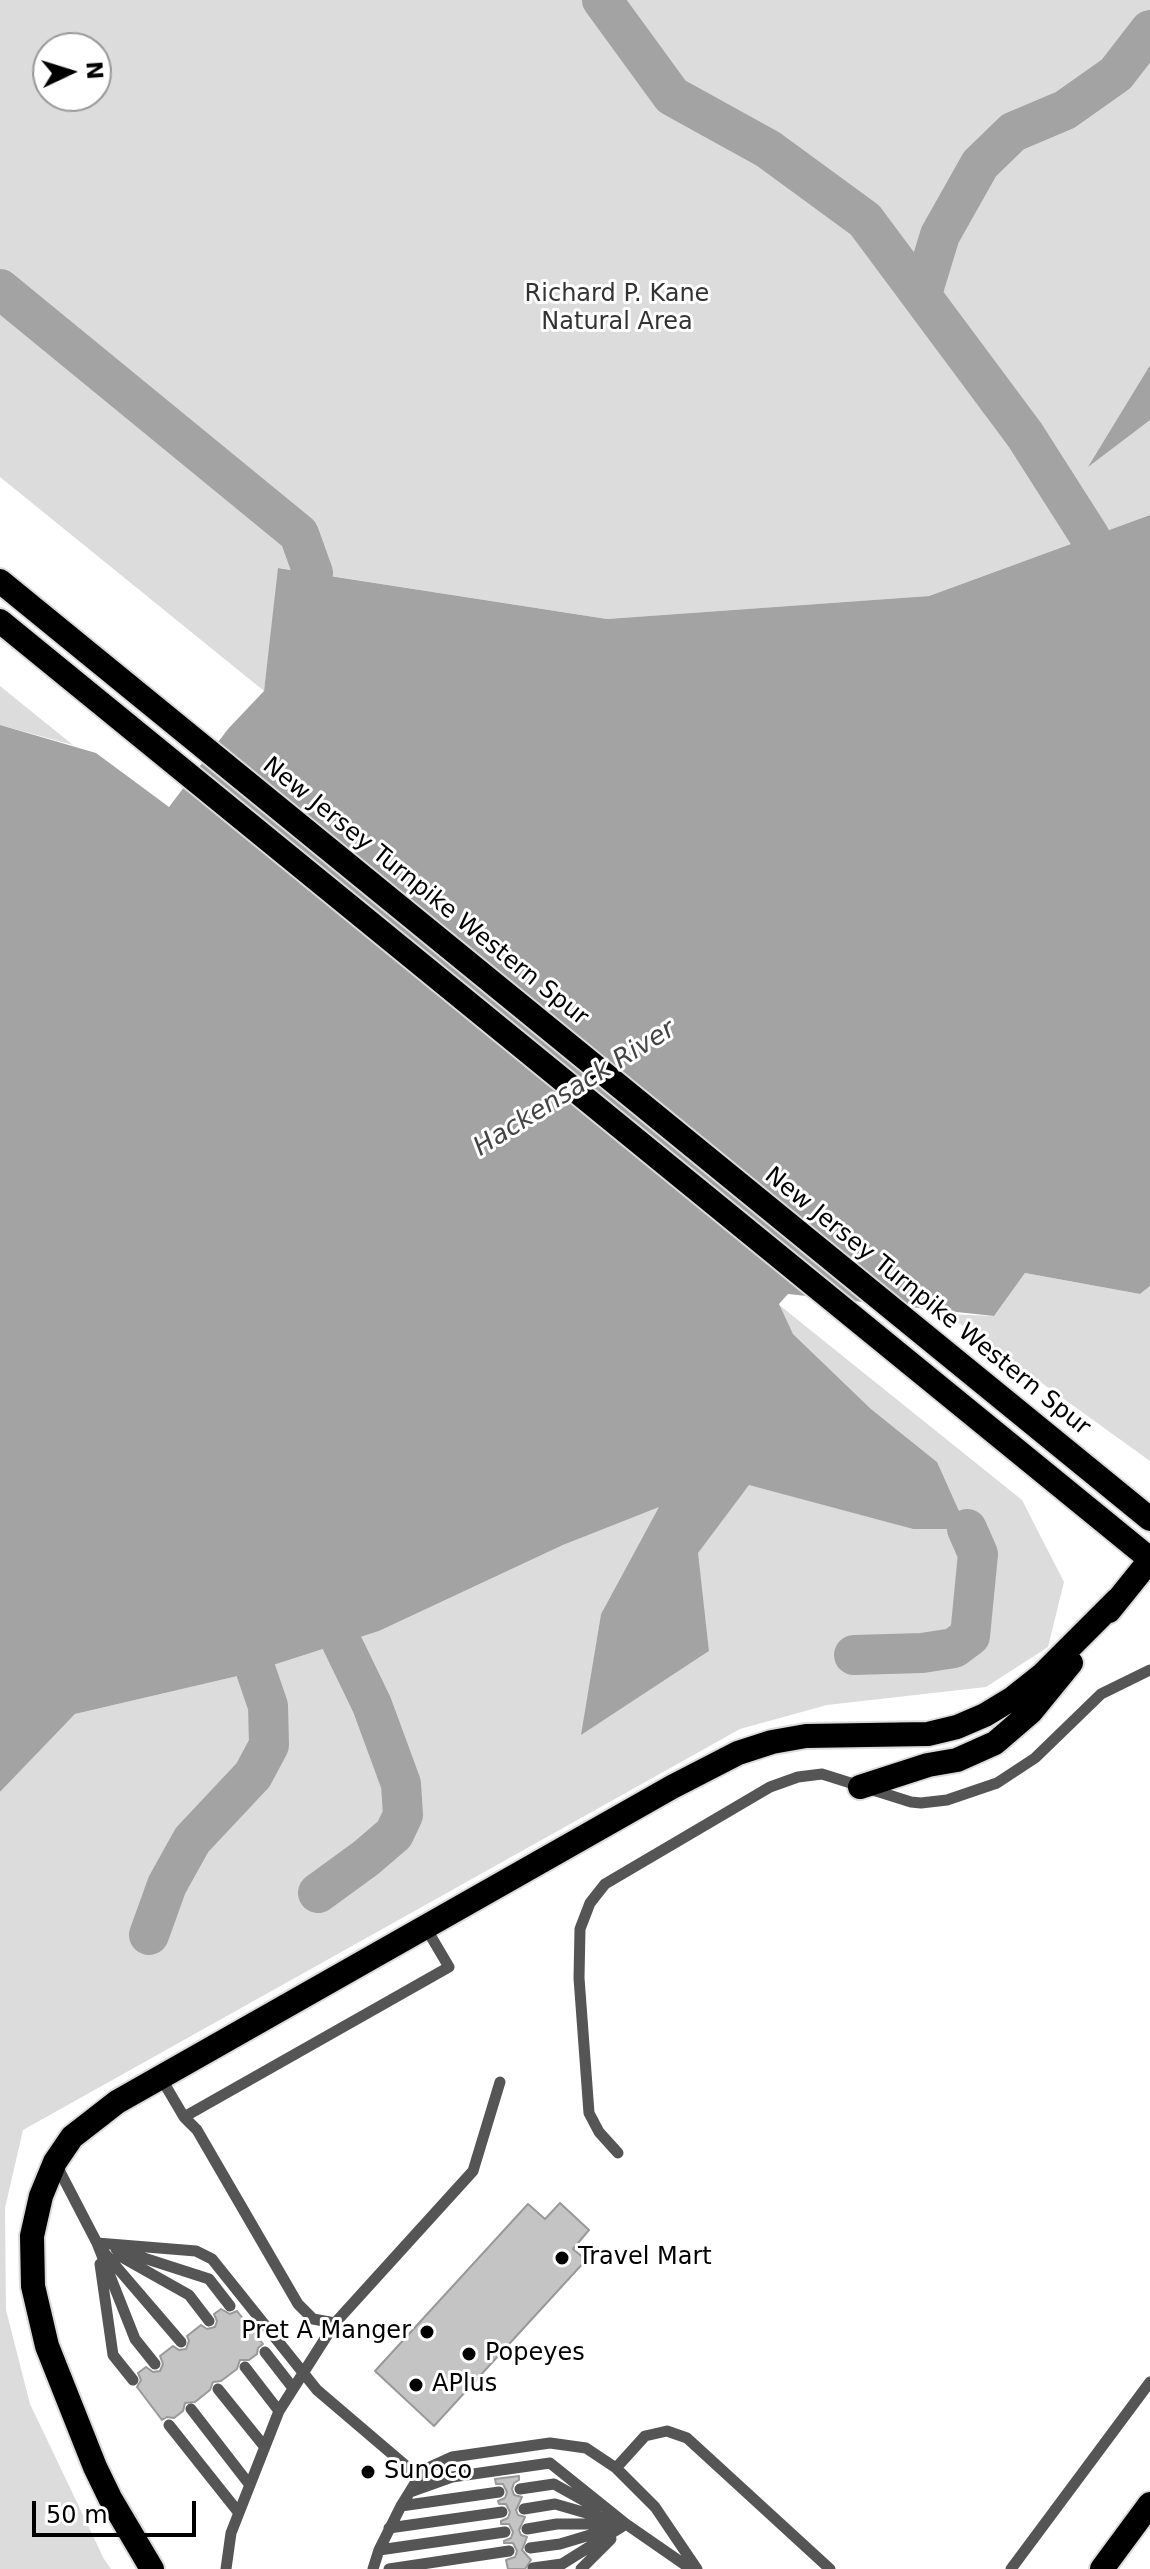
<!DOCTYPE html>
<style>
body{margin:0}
#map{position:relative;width:1150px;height:2569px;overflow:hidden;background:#fff;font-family:"DejaVu Sans",sans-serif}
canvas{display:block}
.north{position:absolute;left:32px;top:32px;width:80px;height:80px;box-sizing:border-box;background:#fff;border:2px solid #999;border-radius:50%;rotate:86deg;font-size:22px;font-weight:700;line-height:32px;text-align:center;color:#000}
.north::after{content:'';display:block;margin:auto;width:28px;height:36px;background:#000;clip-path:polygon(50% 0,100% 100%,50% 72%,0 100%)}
.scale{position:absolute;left:32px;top:2501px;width:164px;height:36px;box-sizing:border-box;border:4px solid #000;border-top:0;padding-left:10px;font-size:24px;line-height:28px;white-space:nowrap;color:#000;-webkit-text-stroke:6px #fff;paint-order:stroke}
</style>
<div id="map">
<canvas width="1150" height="2569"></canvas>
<div class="north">N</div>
<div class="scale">50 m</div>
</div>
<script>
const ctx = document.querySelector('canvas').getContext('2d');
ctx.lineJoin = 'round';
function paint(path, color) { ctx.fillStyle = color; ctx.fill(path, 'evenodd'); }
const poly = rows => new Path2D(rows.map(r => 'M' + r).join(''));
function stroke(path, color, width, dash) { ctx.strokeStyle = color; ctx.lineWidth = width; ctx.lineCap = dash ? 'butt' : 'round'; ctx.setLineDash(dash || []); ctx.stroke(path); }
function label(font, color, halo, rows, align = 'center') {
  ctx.font = font + ' "DejaVu Sans",sans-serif'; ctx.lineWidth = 6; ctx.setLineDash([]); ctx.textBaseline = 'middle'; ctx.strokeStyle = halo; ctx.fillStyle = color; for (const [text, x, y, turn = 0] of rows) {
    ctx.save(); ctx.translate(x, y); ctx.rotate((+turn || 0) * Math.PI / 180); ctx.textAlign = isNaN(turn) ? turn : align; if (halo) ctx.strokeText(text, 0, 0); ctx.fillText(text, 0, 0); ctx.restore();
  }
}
const green = poly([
 [0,0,1150,0,1150,515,929,596,607,619,279,568,264,691,0,477],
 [48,48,96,48,96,96,48,96],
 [0,686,73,745,0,725],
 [1025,1273,1140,1294,1150,1286,1150,1461,946,1314,994,1316],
 [778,1304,1022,1500,1064,1582,1048,1647,986,1687,827,1705,740,1729,23,2130,5,2208,6,2310,30,2404,104,2559,111,2569,0,2569,0,1792,75,1714,242,1675,379,1631,563,1545,660,1506,601,1614,582,1734,709,1651,697,1553,749,1484,913,1529,937,1462,871,1409,793,1334]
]);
const water = poly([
 [1150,366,1150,420,1088,467,1149,367],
 [1150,515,1150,1286,1140,1294,1025,1273,994,1316,788,1294,779,1304,793,1334,871,1409,937,1462,967,1529,913,1529,749,1485,698,1553,709,1651,581,1735,601,1614,659,1507,563,1545,379,1631,242,1675,75,1714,0,1792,0,725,96,753,169,807,228,729,264,691,278,568,607,619,929,596]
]);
const river = poly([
 [602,0,672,96,768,149,865,220,1025,435,1090,537],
 [0,289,299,534,313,573],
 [922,294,940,235,980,164,1013,132,1065,110,1116,74,1150,30],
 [854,1655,922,1653,954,1648,970,1636,978,1554,967,1529],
 [318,1893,366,1858,394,1834,403,1815,401,1784,372,1705,342,1643],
 [149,1935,167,1885,192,1840,253,1775,269,1745,268,1706,256,1671]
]);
const building = poly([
 [560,2203,589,2230,573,2249,586,2260,434,2426,375,2371,528,2204,545,2219,560,2203],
 [221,2309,230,2314,237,2311,263,2344,258,2348,257,2354,249,2360,240,2360,237,2369,221,2381,213,2382,210,2390,195,2402,185,2403,183,2411,174,2418,167,2417,162,2420,137,2387,141,2380,138,2373,146,2367,153,2372,160,2371,163,2364,160,2356,173,2346,179,2350,186,2349,189,2341,187,2336,201,2325,207,2329,215,2327,217,2321,214,2314,221,2309],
 [519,2476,519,2480,514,2483,512,2489,514,2495,522,2497,516,2510,518,2515,525,2517,519,2530,521,2535,527,2537,522,2550,531,2560,525,2569,508,2569,506,2560,515,2557,517,2551,513,2543,504,2543,504,2541,511,2538,513,2532,509,2524,501,2524,501,2521,508,2518,510,2512,506,2504,499,2504,498,2501,505,2498,507,2492,503,2484,496,2484,495,2479,519,2476]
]);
const lane = poly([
 [161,2078,184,2117,197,2130,298,2304,313,2319,335,2323],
 [184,2117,449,1967,426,1928],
 [618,2153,599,2132,589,2113,579,1978,580,1929,590,1903,605,1884,770,1787,798,1777,822,1774,911,1802,921,1803,947,1800,997,1783,1035,1758,1101,1694,1150,1670],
 [57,2166,97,2243,135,2339,155,2364],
 [97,2243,196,2251,212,2259,317,2390,419,2477],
 [116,2249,209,2279,230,2306],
 [102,2250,181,2342],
 [118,2255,189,2295,209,2321],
 [100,2264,113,2355,133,2380],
 [265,2352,293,2388],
 [245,2367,279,2411],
 [218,2389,264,2446],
 [191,2409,249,2484],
 [169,2425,239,2513],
 [616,2468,645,2436,667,2431,687,2438,830,2569],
 [520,2489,554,2484,597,2508],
 [410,2492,452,2477,550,2463,626,2524,691,2569],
 [401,2506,499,2492],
 [524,2509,555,2504,621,2523],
 [389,2528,502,2512],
 [527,2529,557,2524,609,2524],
 [530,2548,560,2544,610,2529],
 [379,2550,505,2532],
 [533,2568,562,2564,626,2524],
 [226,2569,231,2533,279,2411,335,2323,473,2171,500,2082],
 [373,2569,379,2550,401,2506,419,2477,430,2467,452,2457,550,2443,586,2448,616,2468,655,2507,697,2569],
 [389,2569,509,2551],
 [581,2569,611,2539],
 [1011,2569,1150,2382]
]);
const highway = poly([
 [0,581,1150,1519],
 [0,621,1150,1559],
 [1109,1611,1150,1560],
 [860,1787,928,1765,957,1760,995,1743,1031,1712,1071,1663],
 [152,2569,110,2498,95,2467,47,2346,33,2286,32,2236,41,2196,55,2162,72,2137,117,2102,672,1787,738,1753,772,1742,806,1736,928,1734,957,1727,985,1715,1013,1698,1042,1675,1117,1600],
 [1102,2569,1150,2504]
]);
const markers = [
 [562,2258,8,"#000"],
 [427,2332,8,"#000"],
 [469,2354,8,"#000"],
 [416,2385,8,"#000"],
 [368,2472,8,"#000"]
];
const parkNames = [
 ["Richard P. Kane",617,295],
 ["Natural Area",617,323]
];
const streetNames = [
 ["New Jersey Turnpike Western Spur",425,892,39],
 ["New Jersey Turnpike Western Spur",927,1302,39]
];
const poiNames = [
 ["Travel Mart",578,2258],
 ["Pret A Manger",411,2332,"right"],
 ["Popeyes",485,2354],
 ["APlus",432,2385],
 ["Sunoco",384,2472]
];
const waterNames = [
 ["Hackensack River",575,1089,-32]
];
paint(green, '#dcdcdc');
paint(water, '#a3a3a3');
stroke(river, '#a3a3a3', 40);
paint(building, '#c4c4c4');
stroke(building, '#999', 2);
stroke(highway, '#dbdbdb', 28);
stroke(lane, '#555', 11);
stroke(highway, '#000', 24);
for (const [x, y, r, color] of markers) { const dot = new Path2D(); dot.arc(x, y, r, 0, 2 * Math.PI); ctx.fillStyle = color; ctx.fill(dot); stroke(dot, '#fff', 3); }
label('24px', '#333', '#fff', parkNames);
label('24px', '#000', '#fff', streetNames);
label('24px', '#000', '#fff', poiNames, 'left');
label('italic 26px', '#444', '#fff', waterNames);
</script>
